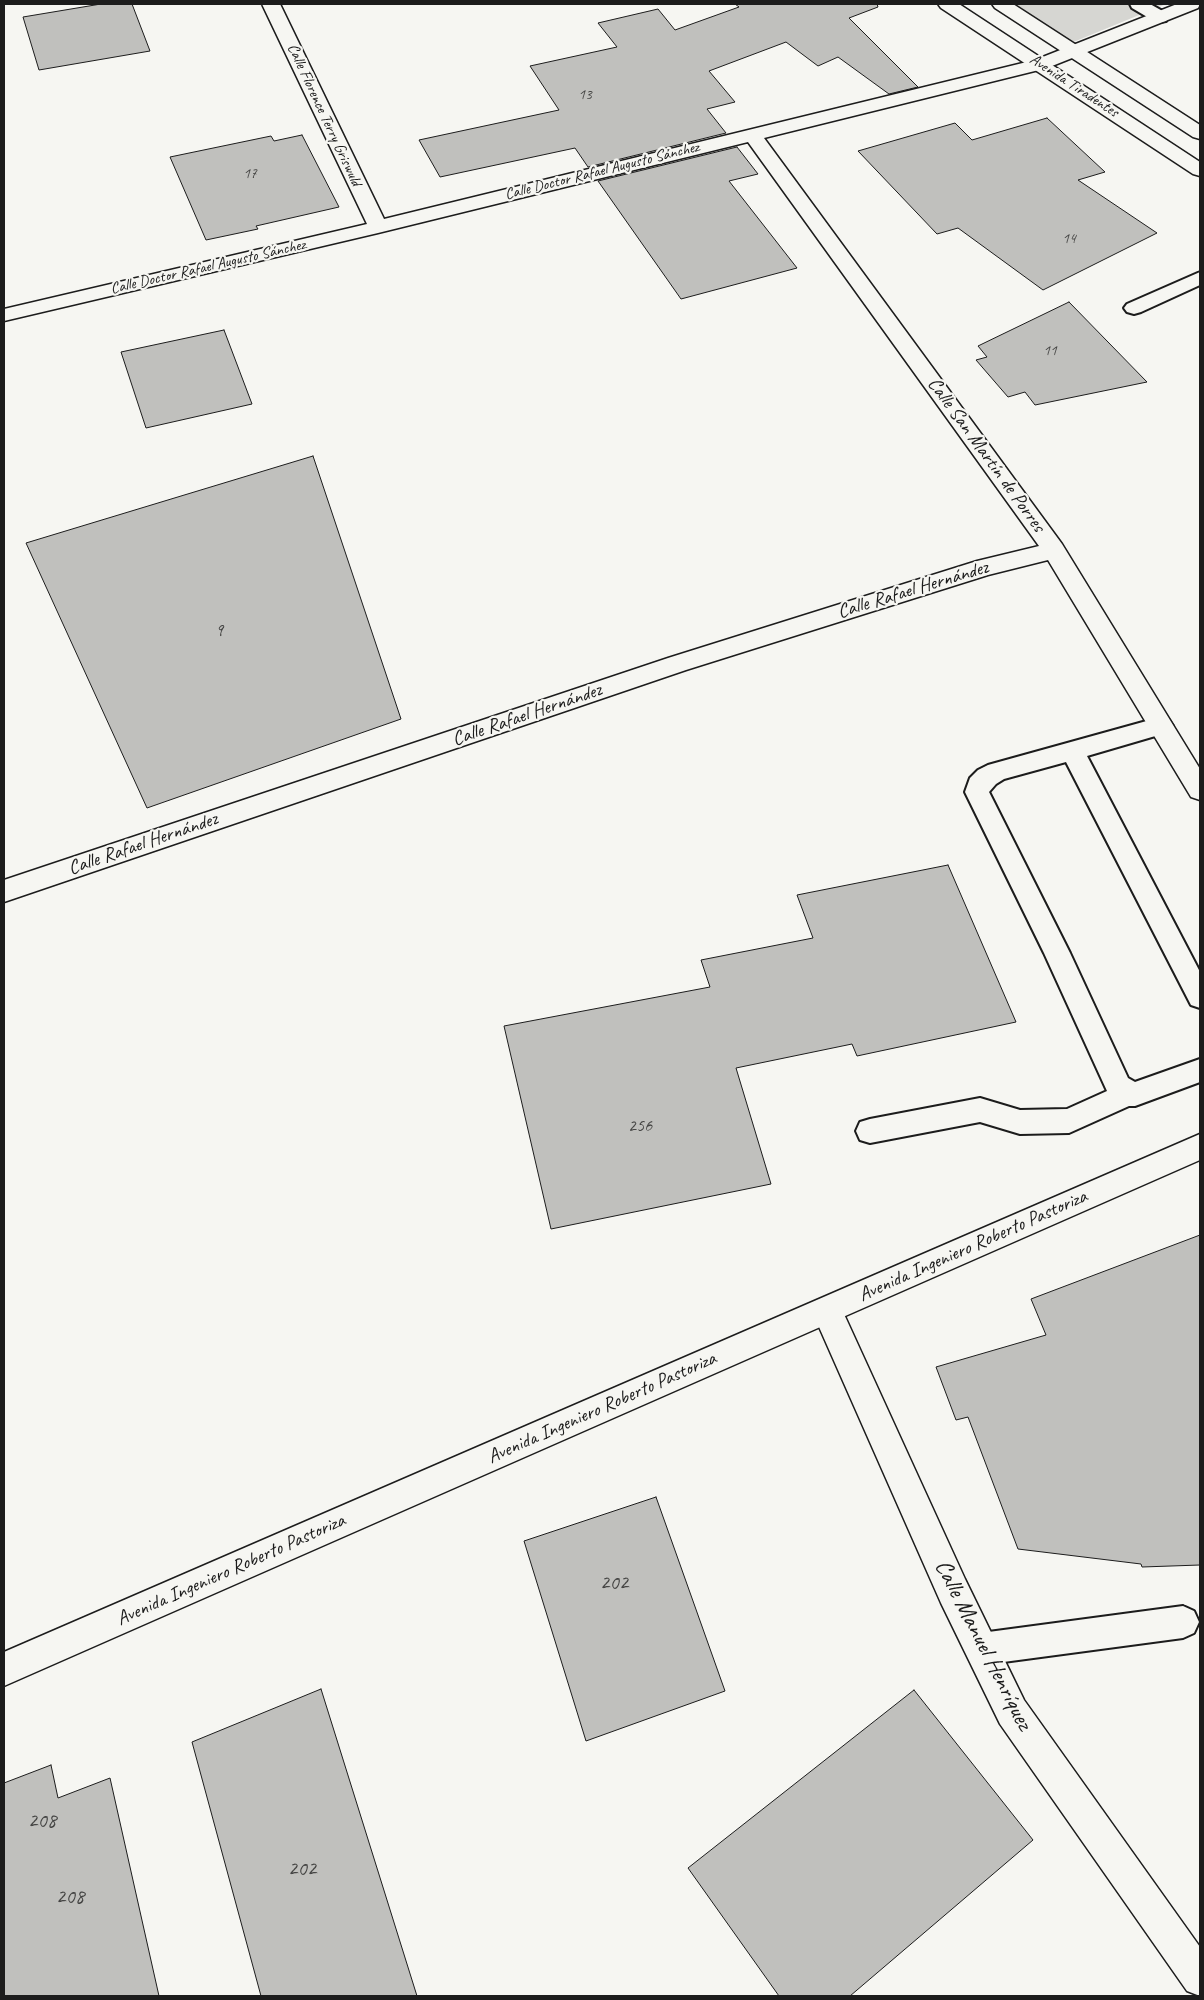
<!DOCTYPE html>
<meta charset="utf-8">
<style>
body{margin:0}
#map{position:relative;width:1204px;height:2000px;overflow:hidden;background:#f6f6f2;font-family:Caveat,sans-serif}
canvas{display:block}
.frame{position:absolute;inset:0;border:5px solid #1c1c1c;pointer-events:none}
</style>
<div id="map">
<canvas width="1204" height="2000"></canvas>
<div class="frame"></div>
</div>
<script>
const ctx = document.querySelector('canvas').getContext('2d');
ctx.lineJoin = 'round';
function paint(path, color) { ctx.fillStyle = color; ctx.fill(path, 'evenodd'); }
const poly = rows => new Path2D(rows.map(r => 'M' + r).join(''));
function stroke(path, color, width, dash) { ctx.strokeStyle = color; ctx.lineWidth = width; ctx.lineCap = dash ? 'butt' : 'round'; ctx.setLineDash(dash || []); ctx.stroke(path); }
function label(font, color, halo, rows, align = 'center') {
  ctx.font = font + ' Caveat,sans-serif'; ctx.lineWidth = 4.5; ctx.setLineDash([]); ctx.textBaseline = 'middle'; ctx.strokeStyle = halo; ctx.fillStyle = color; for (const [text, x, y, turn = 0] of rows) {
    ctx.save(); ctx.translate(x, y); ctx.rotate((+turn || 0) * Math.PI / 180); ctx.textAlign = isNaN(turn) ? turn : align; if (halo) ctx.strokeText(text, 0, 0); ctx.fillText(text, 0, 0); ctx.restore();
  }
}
const green = poly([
 [1016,4,1166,4,1071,43]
]);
const building = poly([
 [101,4,132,4,150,51,39,70,23,17,101,4],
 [735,4,877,4,878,7,849,18,918,87,889,94,838,57,818,66,786,42,709,71,735,102,707,109,726,133,588,167,575,148,440,177,419,140,559,110,530,66,617,47,598,23,658,9,675,30,739,7,735,4],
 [1047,118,1105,172,1078,180,1157,233,1043,290,958,228,937,234,858,151,955,123,972,140,1047,118],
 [302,135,339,207,256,226,258,229,206,240,170,157,271,136,274,141,302,135],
 [737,147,758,174,729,181,797,268,681,299,598,181,737,147],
 [1069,302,1147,382,1035,405,1025,392,1008,397,976,360,987,357,978,346,1069,302],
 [224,330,252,404,146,428,121,352,224,330],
 [313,456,401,719,147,808,26,543,313,456],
 [948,865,1016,1022,857,1056,852,1044,736,1068,771,1184,551,1229,504,1026,710,987,701,960,813,938,797,895,948,865],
 [1200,1235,1200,1565,1142,1567,1141,1564,1018,1549,968,1417,956,1420,936,1367,1046,1335,1031,1299,1200,1235],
 [656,1497,725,1691,586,1741,524,1541,656,1497],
 [321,1689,417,1996,261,1996,192,1742,321,1689],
 [914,1690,1033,1840,850,1996,779,1996,688,1868,914,1690],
 [51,1765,58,1798,110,1778,159,1996,4,1996,4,1783,51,1765]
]);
const lane = poly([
 [1130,4,1150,4,1166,13,1168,17,1166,21,1160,22,1154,21,1132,8,1130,4],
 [1200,272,1200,285,1141,312,1134,314,1127,312,1124,308,1127,304,1200,272],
 [1161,717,1169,720,1173,726,1169,732,1087,756,1200,972,1200,1008,1191,1005,1066,762,1004,779,996,784,989,792,1070,953,1128,1078,1135,1082,1200,1059,1200,1082,1135,1106,1129,1106,1069,1133,1020,1134,980,1122,870,1143,860,1140,856,1131,860,1122,870,1119,980,1098,1020,1110,1067,1109,1107,1091,1044,953,965,792,970,778,978,770,988,765,1161,717],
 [1183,1606,1194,1611,1199,1622,1194,1633,1183,1638,981,1665,970,1660,965,1649,970,1638,981,1633,1183,1606]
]);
const street = poly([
 [262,4,280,4,384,219,1035,60,1177,4,1200,4,1198,8,1047,68,764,138,1062,544,1200,769,1200,800,1191,797,1048,560,988,575,686,670,4,902,4,880,668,658,977,561,1039,546,748,142,378,233,4,321,4,309,367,224,262,4],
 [827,1297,838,1301,965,1579,1024,1700,1200,1947,1200,1996,1187,1991,1000,1724,941,1603,812,1311,816,1301,827,1297]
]);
const secondary = poly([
 [938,4,959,4,1200,162,1200,176,1193,174,941,8,938,4],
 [992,4,1013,4,1200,125,1200,139,1193,137,995,8,992,4],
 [1200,1134,1200,1160,4,1686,4,1652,1200,1134]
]);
const farNumbernames = [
 ["13",585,95],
 ["17",250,174],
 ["14",1069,239],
 ["11",1050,351]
];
const farStreetnames = [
 ["Avenida Tiradentes",1074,86,33],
 ["Calle Florence Terry Griswuld",324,115,65],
 ["Calle Doctor Rafael Augusto Sánchez",602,171,-14],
 ["Calle Doctor Rafael Augusto Sánchez",208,267,-13]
];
const numberNames = [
 ["9",219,631],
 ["256",640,1126]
];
const streetNames = [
 ["Calle San Martín de Porres",986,455,54],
 ["Calle Rafael Hernández",913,590,-17],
 ["Calle Rafael Hernández",527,715,-19],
 ["Calle Rafael Hernández",143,844,-19],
 ["Avenida Ingeniero Roberto Pastoriza",973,1246,-24],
 ["Avenida Ingeniero Roberto Pastoriza",602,1408,-24],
 ["Avenida Ingeniero Roberto Pastoriza",231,1570,-24]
];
const nearNumbernames = [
 ["202",614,1583],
 ["208",42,1821],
 ["202",302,1869],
 ["208",70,1897]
];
const nearStreetnames = [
 ["Calle Manuel Henríquez",983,1645,63]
];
paint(green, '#d6d6d2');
paint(building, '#c0c0bd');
stroke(building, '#1c1c1c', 1);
stroke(lane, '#1c1c1c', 4);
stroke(street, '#1c1c1c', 3);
stroke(secondary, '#1c1c1c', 3);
paint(lane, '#f6f6f2');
paint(street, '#f6f6f2');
paint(secondary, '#f6f6f2');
label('15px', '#454544', null, farNumbernames);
label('16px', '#1c1c1c', '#f6f6f2', farStreetnames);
label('18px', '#454544', null, numberNames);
label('20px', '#1c1c1c', '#f6f6f2', streetNames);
label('21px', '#454544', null, nearNumbernames);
label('24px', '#1c1c1c', '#f6f6f2', nearStreetnames);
</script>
